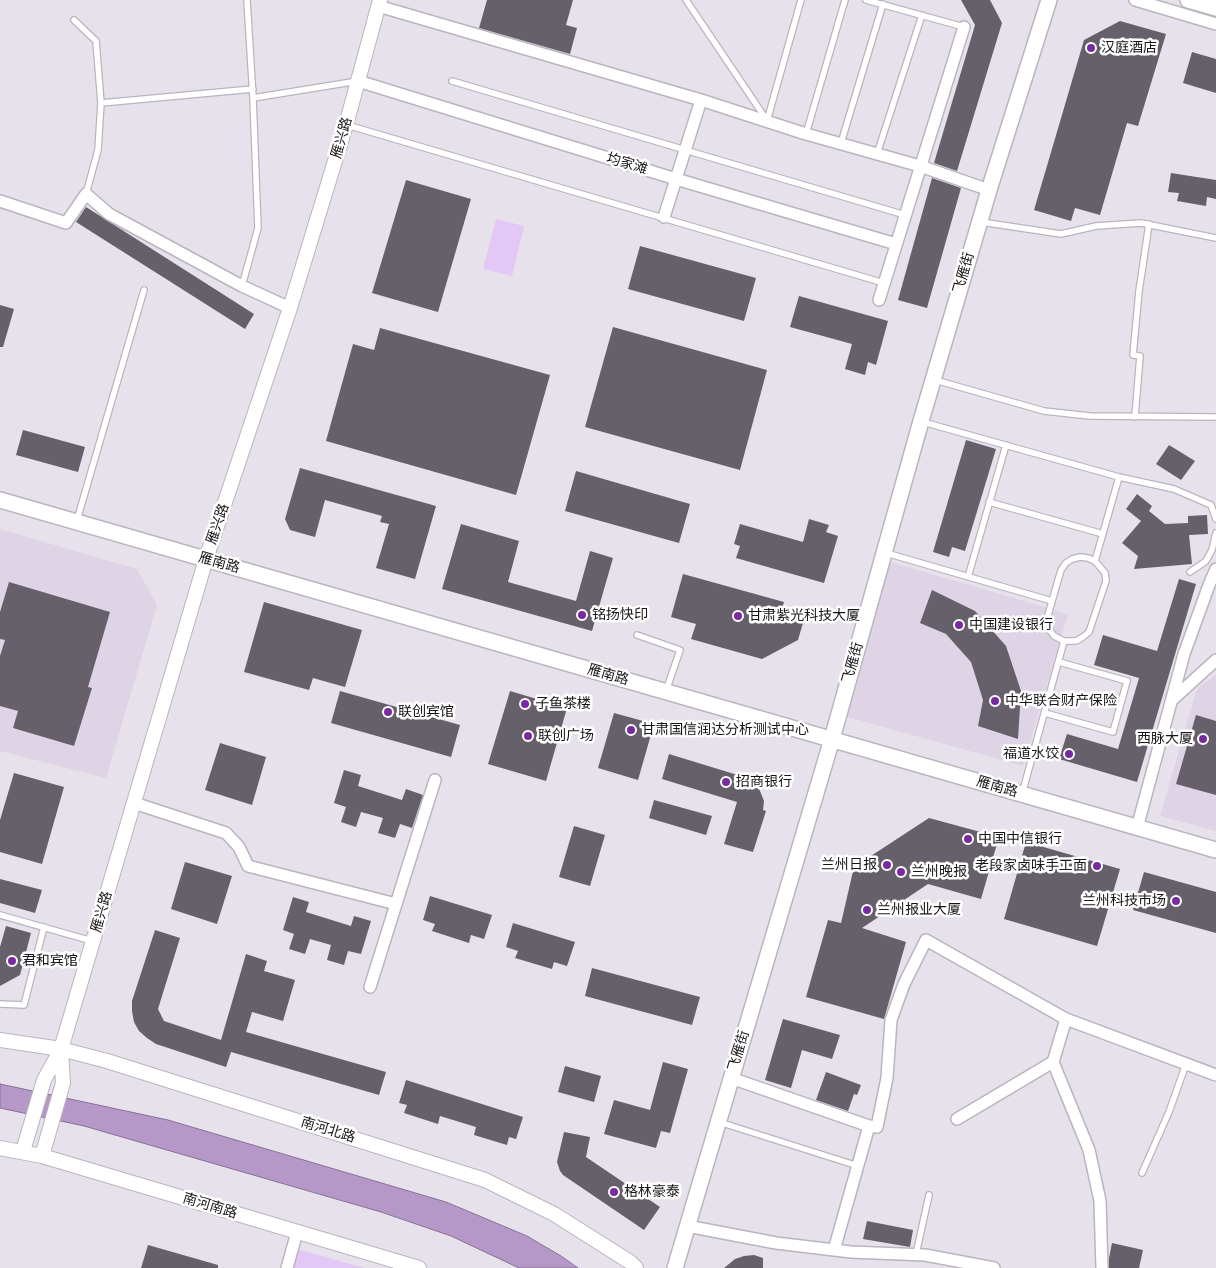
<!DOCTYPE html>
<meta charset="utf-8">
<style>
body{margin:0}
canvas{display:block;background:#e7e1ec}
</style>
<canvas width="1216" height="1268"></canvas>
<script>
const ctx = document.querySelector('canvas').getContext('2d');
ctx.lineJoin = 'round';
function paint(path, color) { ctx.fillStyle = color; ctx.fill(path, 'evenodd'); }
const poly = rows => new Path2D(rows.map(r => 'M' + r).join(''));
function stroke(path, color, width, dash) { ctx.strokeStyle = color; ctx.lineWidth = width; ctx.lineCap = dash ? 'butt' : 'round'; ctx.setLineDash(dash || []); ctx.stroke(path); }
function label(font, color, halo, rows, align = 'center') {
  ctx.font = font + ' Lora,"Noto Sans SC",serif'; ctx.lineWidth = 5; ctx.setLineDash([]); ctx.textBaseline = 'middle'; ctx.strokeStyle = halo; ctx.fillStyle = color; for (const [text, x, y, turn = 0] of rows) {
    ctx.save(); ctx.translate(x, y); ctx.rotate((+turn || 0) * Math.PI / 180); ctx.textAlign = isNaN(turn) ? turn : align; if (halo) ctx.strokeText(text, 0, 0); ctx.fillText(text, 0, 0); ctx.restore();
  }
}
const built = poly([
 [0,529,137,569,157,605,106,778,0,751],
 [887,561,1068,614,1023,766,844,716],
 [1216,674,1216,831,1160,816,1197,689]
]);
const green = poly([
 [496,219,524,226,512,276,483,269],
 [289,1247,365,1268,283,1268]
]);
const water = poly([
 [0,1084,168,1120,446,1202,527,1236,561,1256,578,1268,519,1268,451,1236,381,1212,84,1126,0,1108,0,1084]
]);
const building = poly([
 [487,0,573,0,566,25,577,28,570,54,479,28],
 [961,0,990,0,1002,23,957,171,934,163,975,25],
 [1120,21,1166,34,1138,126,1127,123,1100,215,1075,208,1071,221,1034,210,1084,40],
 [1192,52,1216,59,1216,93,1183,83],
 [1171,173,1216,180,1216,199,1207,197,1206,206,1177,201,1179,193,1168,192],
 [932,178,961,188,927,308,898,300],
 [406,180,471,199,438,312,372,293],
 [86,207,254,314,245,329,76,222],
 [640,246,756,278,744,321,628,289],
 [799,296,888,321,876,365,868,362,865,375,845,369,852,344,790,327],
 [0,305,14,309,3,347,0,347],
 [613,327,767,370,740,470,585,427],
 [380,328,550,375,516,495,326,441,353,344,374,350],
 [23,430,85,447,78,472,16,455],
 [966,440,996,449,965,551,952,547,949,557,933,552],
 [1169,445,1195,461,1181,480,1156,464],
 [300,468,436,506,415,579,376,568,389,524,380,522,382,516,325,500,315,537,290,530,285,519],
 [576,471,690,504,679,543,565,511],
 [1137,494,1152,506,1149,511,1165,524,1188,523,1188,516,1207,515,1208,534,1189,535,1192,564,1134,569,1138,556,1122,543,1141,521,1126,509],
 [809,519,829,525,826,532,838,536,824,583,736,558,740,546,734,544,740,524,803,542],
 [461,524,519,541,508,582,576,601,590,551,613,558,592,631,442,589],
 [683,574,784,602,782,609,805,616,798,640,762,659,691,639,696,624,671,617],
 [1179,579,1196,584,1137,782,1059,759,1067,734,1118,749,1139,678,1094,665,1103,635,1157,651],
 [9,582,110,612,88,687,92,688,74,746,13,728,18,711,0,706,0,656,5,640,0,639,0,612],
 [932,590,975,611,1006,646,1021,691,1018,739,978,726,983,700,971,662,946,634,920,623],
 [264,602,362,630,345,687,313,678,309,690,244,672],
 [340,691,460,725,451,757,331,723],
 [510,691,567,708,546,781,488,764],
 [614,713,654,724,638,780,598,768],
 [1196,715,1216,721,1216,795,1176,784],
 [220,743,266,757,252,805,205,790],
 [669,754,744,777,758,786,764,801,763,810,766,811,753,852,724,844,737,802,662,779],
 [344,770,361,775,358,786,402,800,406,789,423,795,412,828,400,824,395,838,378,833,383,818,361,812,356,827,341,822,346,807,334,803],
 [14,773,64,787,42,864,0,852,0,820],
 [654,800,712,816,706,835,649,818],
 [929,818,999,837,981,899,928,884,862,928,906,942,884,1019,806,997,828,920,841,923,854,867],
 [574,826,605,835,590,886,559,877],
 [1026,842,1120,869,1097,946,1004,919],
 [185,862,232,876,217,924,171,909],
 [1144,872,1216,892,1216,933,1133,910],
 [0,879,42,890,35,913,0,903],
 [430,896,492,915,484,939,471,935,469,943,432,931,435,924,423,920],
 [293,897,309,902,306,912,351,926,354,916,371,921,361,954,348,951,344,965,327,960,331,945,310,939,305,954,289,949,294,934,283,930],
 [513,923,575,942,567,966,554,962,552,969,515,958,518,951,506,947],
 [6,926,31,933,20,975,0,986,0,947],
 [155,930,180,938,158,1009,164,1021,221,1040,246,954,267,961,264,971,295,980,283,1021,252,1012,246,1032,386,1072,379,1095,231,1052,226,1067,156,1044,147,1038,139,1031,134,1022,132,1011,132,1001],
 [592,968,700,997,692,1025,585,996],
 [783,1019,840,1035,832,1059,802,1050,791,1088,765,1080],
 [663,1062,688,1069,670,1133,661,1131,656,1148,604,1134,614,1100,650,1110],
 [565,1066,601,1076,594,1102,558,1092],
 [826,1072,861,1085,857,1095,854,1094,848,1111,816,1100],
 [406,1080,523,1117,516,1139,509,1137,507,1145,474,1135,476,1127,440,1116,438,1124,404,1113,407,1105,399,1103],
 [564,1132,590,1137,586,1157,660,1207,644,1230,563,1175,560,1171,557,1162],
 [867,1221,913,1230,910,1247,863,1239],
 [1112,1243,1143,1250,1139,1268,1109,1268,1109,1258],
 [148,1245,218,1265,218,1268,141,1268],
 [754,1255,763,1258,763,1268,724,1268,735,1259,744,1256]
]);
const service = poly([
 [247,0,253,98,358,81],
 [686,0,766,119],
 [866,0,964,27],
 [74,20,96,41,101,103],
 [452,81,905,215],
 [767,121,801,0],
 [347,125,884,283],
 [806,134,845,0],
 [841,143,883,4],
 [877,154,922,15],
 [86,194,98,150,101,103,253,89],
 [981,222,1061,234,1096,226,1141,223,1216,238],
 [242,286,258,228,253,98],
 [935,380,1044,411,1090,416,1216,417],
 [1135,417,1140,356,1133,355,1139,291,1149,224],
 [923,422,1119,477,1095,561],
 [1119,477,1174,489,1211,505,1216,519],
 [989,502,1103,534],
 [77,520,144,290],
 [886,553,1052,601],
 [1080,557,1088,558,1095,561,1105,573,1106,581,1089,632,1083,637,1076,641,1064,641,1054,636,1049,629,1046,622,1061,570,1066,563,1072,559,1080,557],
 [1190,572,1206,561,1212,550,1216,533],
 [968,577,1006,445],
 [637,635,680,650,666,691],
 [1045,713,1113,732,1127,681,1059,662],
 [1022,794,1064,641],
 [0,915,92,941],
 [0,1004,24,1005,44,927],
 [719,1122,858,1166],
 [1142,1173,1169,1112,1186,1064],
 [916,1254,929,1195]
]);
const minor = poly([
 [1135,0,1216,24],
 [378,6,701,100,806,134,920,166,989,190],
 [358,81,676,179,896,244],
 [0,201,66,223,86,194,109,214,242,286,290,308],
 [664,217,701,100],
 [879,300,964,27],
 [1172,700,1216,660],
 [134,803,226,833,239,847,248,866,396,904],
 [1137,828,1184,654,1209,585,1216,569],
 [370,987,435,780],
 [1053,1062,1089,1150,1100,1201,1102,1268],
 [731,1078,869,1126,877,1127,887,1078,891,1020,904,984,926,940,1066,1019,1216,1075],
 [957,1119,1053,1062,1066,1019],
 [687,1226,776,1243,851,1252,925,1255,994,1268],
 [834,1250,869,1126],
 [287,1268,297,1232]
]);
const tertiary = poly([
 [0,1040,61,1049,107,1061,485,1180,554,1214,630,1262,636,1268],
 [0,1148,42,1156,419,1268],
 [23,1151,44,1080,61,1049,206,559,290,308,346,125,380,0],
 [42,1156,63,1083,61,1050]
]);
const secondary = poly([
 [1188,0,1216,8],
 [0,500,1216,850],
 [675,1268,832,739,921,421,989,190,1049,0]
]);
const markers = [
 [1091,48,5,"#772b9e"],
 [582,615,5,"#772b9e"],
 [738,616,5,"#772b9e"],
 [959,625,5,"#772b9e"],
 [995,701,5,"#772b9e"],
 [525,704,5,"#772b9e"],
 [388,712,5,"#772b9e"],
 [631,730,5,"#772b9e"],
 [528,736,5,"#772b9e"],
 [1203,739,5,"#772b9e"],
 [1069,754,5,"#772b9e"],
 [726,782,5,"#772b9e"],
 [968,839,5,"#772b9e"],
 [887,865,5,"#772b9e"],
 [1097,866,5,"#772b9e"],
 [901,872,5,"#772b9e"],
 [1176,901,5,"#772b9e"],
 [867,910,5,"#772b9e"],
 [12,961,5,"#772b9e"],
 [614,1192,5,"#772b9e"]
];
const poiNames = [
 ["汉庭酒店",1101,48],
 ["铭扬快印",592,615],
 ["甘肃紫光科技大厦",748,616],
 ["中国建设银行",969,625],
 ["中华联合财产保险",1005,701],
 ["子鱼茶楼",535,704],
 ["联创宾馆",398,712],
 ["甘肃国信润达分析测试中心",641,730],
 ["联创广场",538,736],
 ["西脉大厦",1193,739,"right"],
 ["福道水饺",1059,754,"right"],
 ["招商银行",736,782],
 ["中国中信银行",978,839],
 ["兰州日报",877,865,"right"],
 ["老段家卤味手工面",1087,866,"right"],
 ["兰州晚报",911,872],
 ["兰州科技市场",1166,901,"right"],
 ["兰州报业大厦",877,910],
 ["君和宾馆",22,961],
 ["格林豪泰",624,1192]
];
const streetNames = [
 ["雁兴路",342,138,-74],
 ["均家滩",627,164,17],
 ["飞雁街",964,273,-74],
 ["雁兴路",218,524,-71],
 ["雁南路",219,563,16],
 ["飞雁街",853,663,-74],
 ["雁南路",608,675,16],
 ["雁南路",997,787,16],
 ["雁兴路",102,912,-74],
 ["飞雁街",739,1051,-73],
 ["南河北路",328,1130,17],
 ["南河南路",210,1206,17]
];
paint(built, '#ded4e5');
paint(green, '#e3c7f7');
paint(water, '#b598c8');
stroke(water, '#867194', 1);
paint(building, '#66606a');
stroke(service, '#bab4be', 8);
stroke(minor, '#bab4be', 14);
stroke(tertiary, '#bab4be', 16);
stroke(secondary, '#bab4be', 18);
stroke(service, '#fff', 5.5);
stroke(minor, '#fff', 11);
stroke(tertiary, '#fff', 14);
stroke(secondary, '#fff', 15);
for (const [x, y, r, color] of markers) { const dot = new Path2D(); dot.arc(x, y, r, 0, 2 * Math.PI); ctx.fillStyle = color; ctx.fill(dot); stroke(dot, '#fff', 2); }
label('14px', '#171519', '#fff', poiNames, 'left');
label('14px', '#171519', '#fff', streetNames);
</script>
